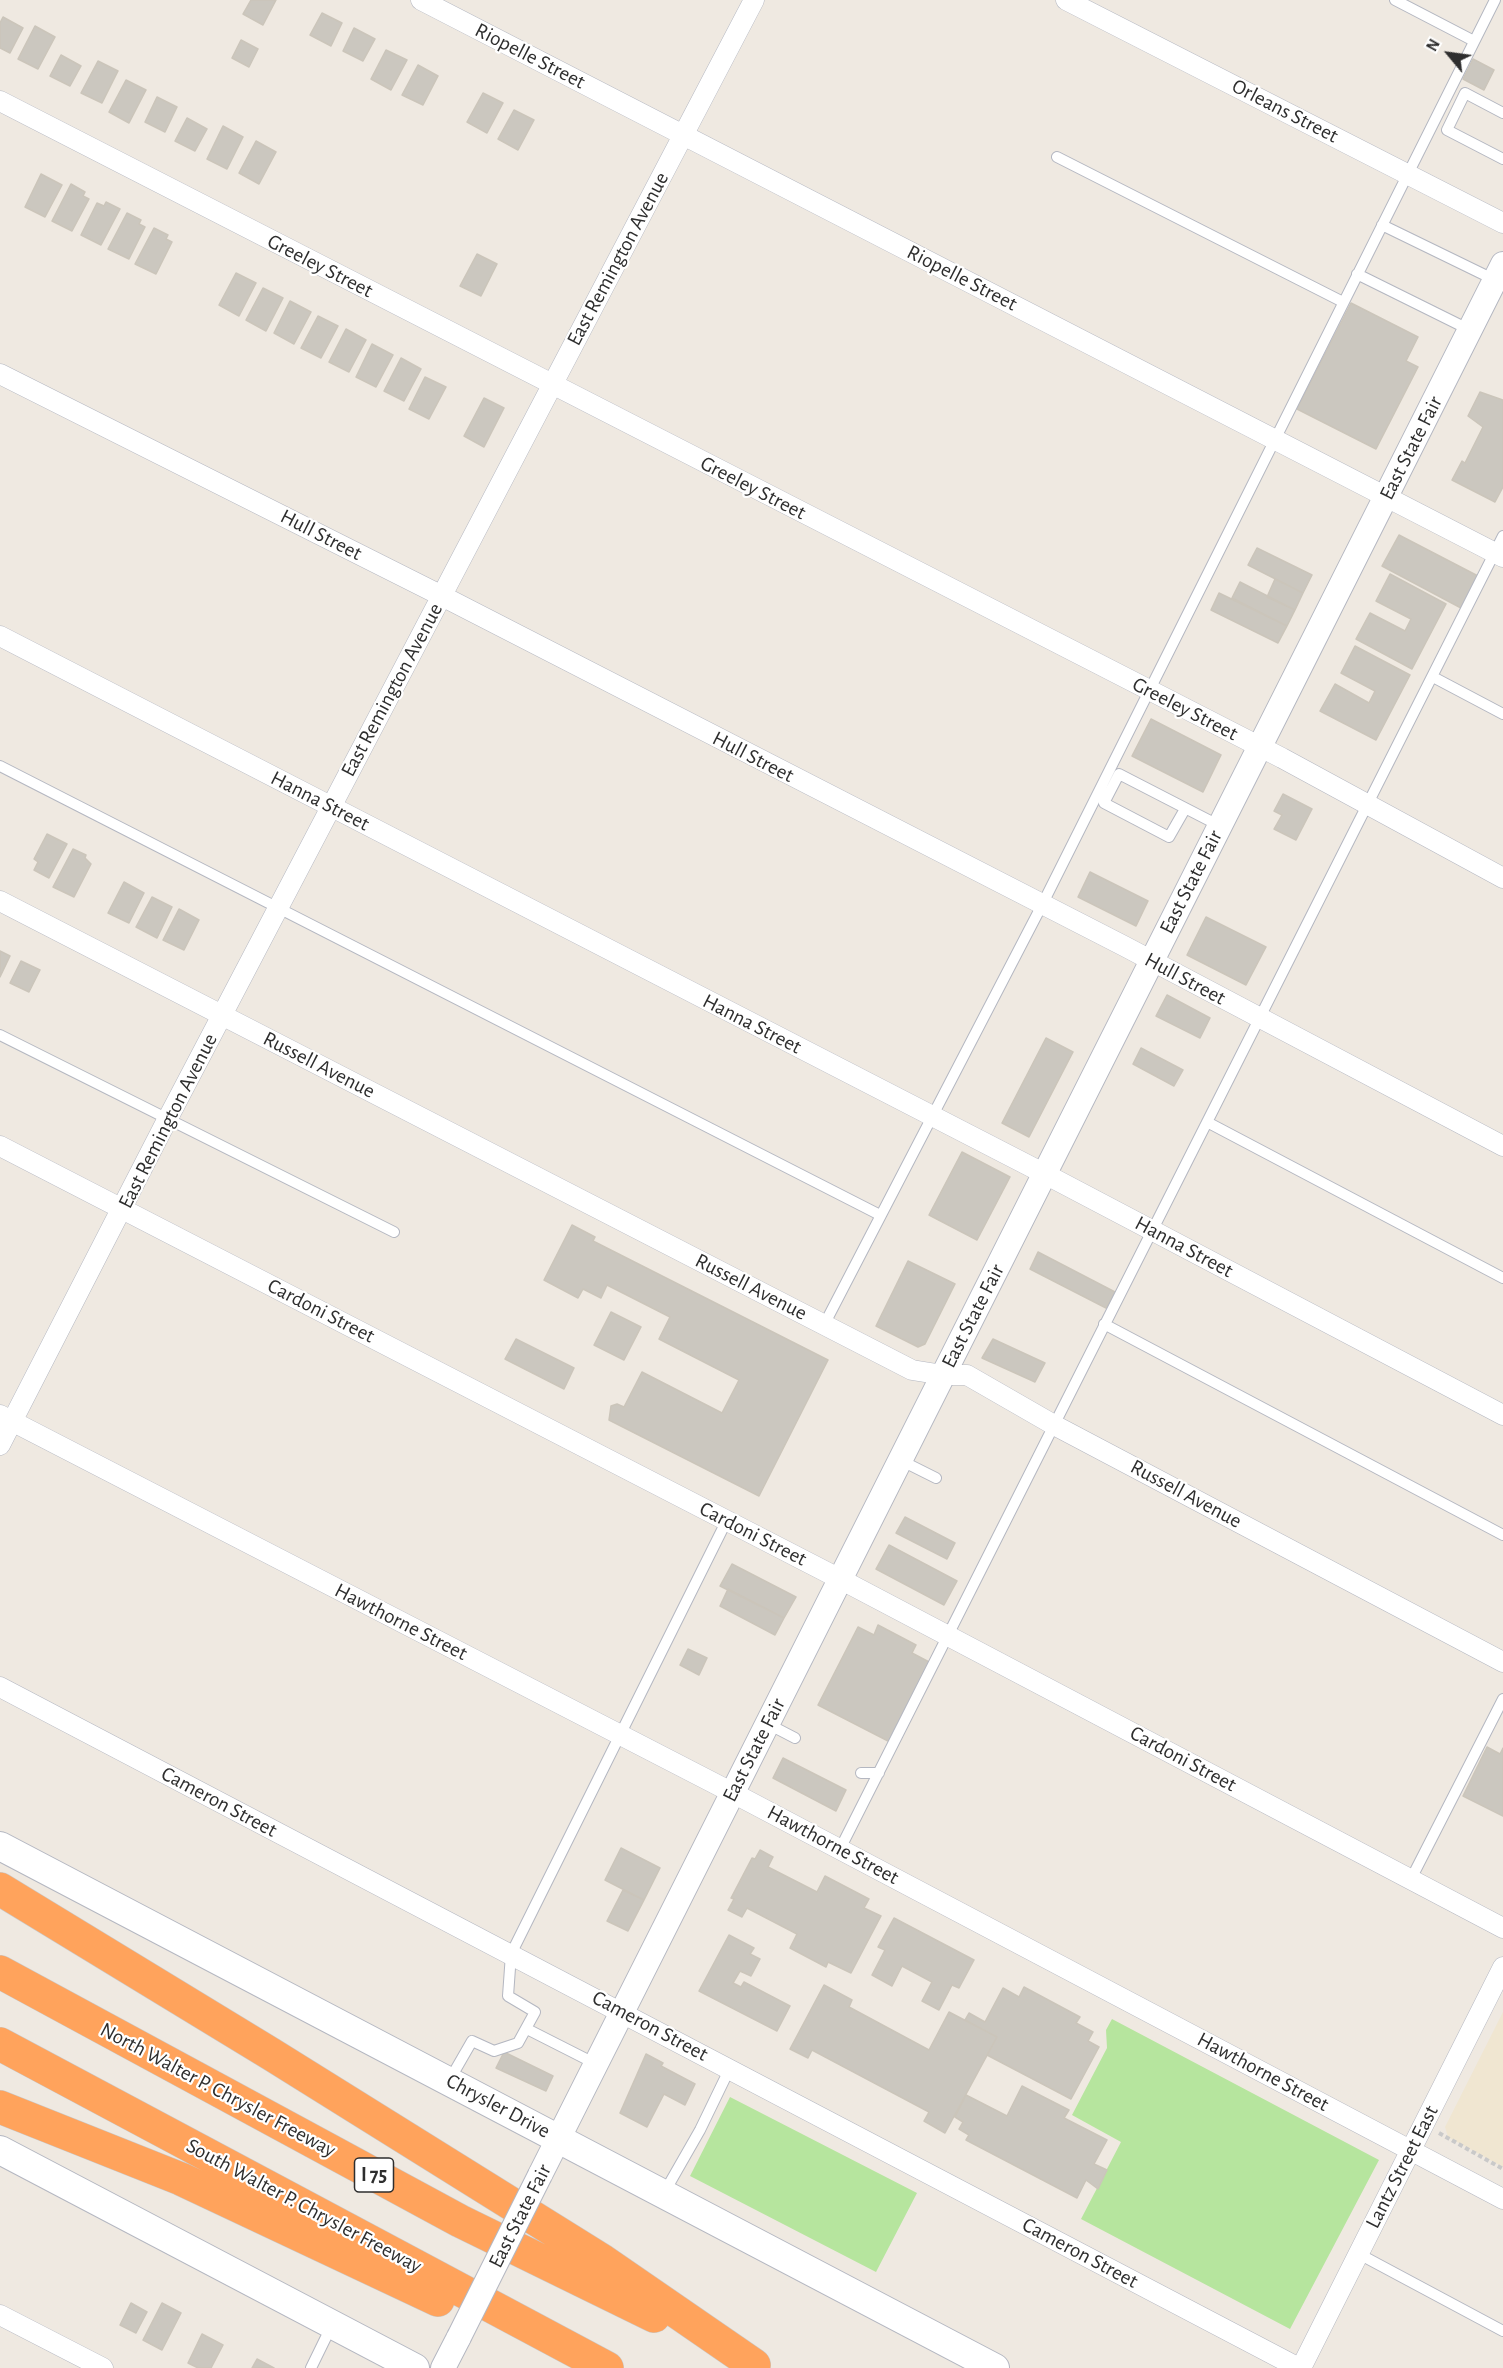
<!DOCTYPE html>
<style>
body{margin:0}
#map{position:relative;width:1503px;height:2368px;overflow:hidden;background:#efe9e1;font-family:"Alegreya Sans",sans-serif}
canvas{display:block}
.north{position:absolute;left:1419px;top:24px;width:60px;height:60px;-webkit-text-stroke:4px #fff;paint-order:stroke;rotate:299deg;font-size:16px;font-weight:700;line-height:24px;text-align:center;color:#2e2e2e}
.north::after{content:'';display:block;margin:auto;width:21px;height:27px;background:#2e2e2e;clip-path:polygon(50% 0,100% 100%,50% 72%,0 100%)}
</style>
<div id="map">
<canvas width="1503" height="2368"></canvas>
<div class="north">N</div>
</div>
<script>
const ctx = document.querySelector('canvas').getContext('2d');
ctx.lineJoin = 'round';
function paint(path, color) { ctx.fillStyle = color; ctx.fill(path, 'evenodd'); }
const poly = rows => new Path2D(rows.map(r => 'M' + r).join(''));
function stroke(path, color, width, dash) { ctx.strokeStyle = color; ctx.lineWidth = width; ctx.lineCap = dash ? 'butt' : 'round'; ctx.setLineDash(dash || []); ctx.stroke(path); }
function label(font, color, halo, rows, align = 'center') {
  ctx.font = font + ' "Alegreya Sans",sans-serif'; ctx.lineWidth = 4.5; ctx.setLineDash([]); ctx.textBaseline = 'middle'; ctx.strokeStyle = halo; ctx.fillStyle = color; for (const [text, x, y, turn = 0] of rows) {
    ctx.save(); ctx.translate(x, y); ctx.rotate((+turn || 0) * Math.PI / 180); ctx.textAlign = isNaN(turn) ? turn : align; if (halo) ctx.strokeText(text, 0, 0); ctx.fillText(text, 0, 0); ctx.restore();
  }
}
const education = poly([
 [1503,2012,1503,2167,1448,2137,1445,2127]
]);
const green = poly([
 [1112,2019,1379,2160,1290,2329,1081,2219,1121,2142,1072,2115,1107,2048,1106,2030],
 [730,2097,917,2193,876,2272,690,2176]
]);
const building = poly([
 [251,0,276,0,263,25,243,14,251,0],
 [322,13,342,23,331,46,310,35,322,13],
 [3,17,23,28,10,53,0,48,0,23,3,17],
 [35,26,55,37,38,69,18,59,35,26],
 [354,28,375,39,363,61,343,51,354,28],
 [241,40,258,49,249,67,232,58,241,40],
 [386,50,407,60,391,90,371,79,386,50],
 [61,55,81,66,70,86,50,76,61,55],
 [1473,59,1494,70,1484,90,1463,79,1473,59],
 [98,61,118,71,102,103,81,93,98,61],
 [418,65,438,76,423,105,402,95,418,65],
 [126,80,146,90,129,123,109,112,126,80],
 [483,93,503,103,487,133,467,122,483,93],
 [157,97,177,107,165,132,145,122,157,97],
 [514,110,534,120,518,150,498,139,514,110],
 [187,118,207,129,195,151,175,141,187,118],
 [223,126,243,137,227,169,207,159,223,126],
 [256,141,276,152,259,184,239,173,256,141],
 [41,174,62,185,45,217,25,207,41,174],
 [71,184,85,192,83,196,89,199,72,231,52,221,71,184],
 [106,202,120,209,101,245,81,235,97,203,104,206,106,202],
 [127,213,141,220,139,224,145,227,129,259,108,249,127,213],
 [154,228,168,235,166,239,172,242,156,274,135,264,154,228],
 [477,254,497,264,481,296,460,286,477,254],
 [236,273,256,283,239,316,219,305,236,273],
 [263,288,283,298,266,331,246,320,263,288],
 [290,301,311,312,294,344,274,333,290,301],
 [1351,303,1418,337,1406,361,1418,367,1376,449,1297,409,1351,303],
 [318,316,338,326,321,358,301,348,318,316],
 [346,329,366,340,349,372,329,362,346,329],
 [372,344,393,355,376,387,356,377,372,344],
 [401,358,421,369,404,401,384,391,401,358],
 [425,377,446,387,429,419,409,409,425,377],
 [1480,392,1503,400,1503,487,1495,502,1452,480,1462,461,1465,463,1483,427,1468,416,1480,392],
 [484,398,504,408,484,447,464,436,484,398],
 [1399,535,1478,576,1461,608,1382,566,1399,535],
 [1257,548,1312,575,1303,593,1248,565,1257,548],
 [1390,574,1446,604,1412,669,1356,639,1370,613,1405,631,1411,619,1376,601,1390,574],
 [1275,579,1303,593,1295,610,1267,597,1275,579],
 [1240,582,1295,610,1287,626,1232,598,1240,582],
 [1219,593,1287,626,1278,643,1211,610,1219,593],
 [1355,646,1410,675,1376,740,1320,711,1335,684,1369,703,1375,691,1341,673,1355,646],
 [1151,719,1221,755,1203,792,1132,756,1151,719],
 [1283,794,1312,809,1296,840,1274,829,1282,815,1274,811,1283,794],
 [47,834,67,844,49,878,34,870,38,862,34,859,47,834],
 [73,849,86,855,85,858,91,864,74,897,53,887,73,849],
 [1090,872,1148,901,1136,926,1078,897,1090,872],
 [124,882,144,893,129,923,108,913,124,882],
 [152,897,172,907,157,938,136,927,152,897],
 [179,909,199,920,184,950,163,940,179,909],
 [1206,917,1266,947,1246,985,1187,955,1206,917],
 [0,951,10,956,0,977,0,951],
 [21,961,40,970,29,992,10,983,21,961],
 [1167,995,1210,1018,1200,1038,1156,1016,1167,995],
 [1046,1038,1073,1052,1029,1137,1002,1123,1046,1038],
 [1141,1048,1183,1070,1174,1086,1133,1064,1141,1048],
 [962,1152,1010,1177,977,1240,929,1215,962,1152],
 [572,1225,595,1237,593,1241,828,1360,759,1496,609,1420,611,1406,617,1404,624,1407,642,1372,722,1413,739,1380,659,1339,670,1317,607,1285,601,1298,583,1289,578,1298,544,1280,572,1225],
 [1038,1252,1115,1292,1106,1308,1030,1269,1038,1252],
 [908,1261,955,1284,925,1344,918,1347,876,1326,908,1261],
 [611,1312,641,1327,624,1360,594,1345,611,1312],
 [516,1339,574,1368,564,1389,505,1359,516,1339],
 [993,1339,1045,1363,1035,1382,982,1358,993,1339],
 [905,1517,955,1543,947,1559,896,1533,905,1517],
 [889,1545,957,1581,944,1605,876,1569,889,1545],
 [732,1564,796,1597,784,1618,720,1586,732,1564],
 [728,1589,784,1618,775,1635,720,1606,728,1589],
 [878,1625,916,1645,912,1653,931,1663,890,1742,818,1705,858,1627,874,1635,878,1625],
 [688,1649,707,1658,699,1675,680,1665,688,1649],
 [1487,1747,1500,1754,1503,1748,1503,1816,1463,1796,1487,1747],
 [783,1758,846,1790,836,1811,773,1778,783,1758],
 [621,1848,660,1868,644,1900,605,1880,621,1848],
 [760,1850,773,1857,768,1867,817,1892,825,1876,869,1899,864,1908,881,1916,851,1973,828,1962,826,1967,790,1948,797,1934,747,1908,742,1917,728,1910,734,1899,731,1898,752,1858,755,1859,760,1850],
 [623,1890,644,1900,628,1931,607,1921,623,1890],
 [894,1918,974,1960,959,1988,952,1985,939,2010,922,2001,932,1982,902,1966,892,1986,872,1975,885,1950,878,1947,894,1918],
 [729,1935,754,1948,750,1954,760,1959,751,1976,740,1971,733,1983,741,1987,744,1982,790,2006,777,2031,699,1991,729,1935],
 [824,1985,852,2000,849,2007,929,2050,949,2012,997,2037,945,2133,924,2121,929,2112,812,2050,808,2058,790,2049,824,1985],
 [1024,1987,1080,2017,1076,2023,1093,2032,1088,2041,1099,2047,1071,2099,987,2055,997,2037,965,2020,969,2013,985,2022,1003,1988,1019,1997,1024,1987],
 [504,2052,553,2076,546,2091,496,2068,504,2052],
 [646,2054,663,2063,661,2066,695,2084,685,2105,664,2094,647,2127,620,2113,646,2054],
 [1022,2086,1069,2110,1064,2118,1107,2140,1094,2164,1107,2170,1098,2189,1086,2180,1077,2198,966,2140,969,2135,959,2129,963,2122,955,2117,966,2095,1007,2116,1022,2086],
 [131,2303,147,2312,136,2333,120,2325,131,2303],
 [162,2303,181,2313,162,2350,143,2340,162,2303],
 [202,2334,223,2345,211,2368,198,2368,188,2363,202,2334],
 [257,2359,274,2368,252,2368,257,2359]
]);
const path = poly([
 [1439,2133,1503,2169]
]);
const service = poly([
 [1395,0,1474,41],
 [1503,113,1465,93,1447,130,1503,159],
 [1057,157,1343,302],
 [1382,225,1495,280],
 [1357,274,1470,330],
 [1433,677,1503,714],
 [0,766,880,1215],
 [1185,809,1169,837,1104,803,1119,774,1220,826],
 [0,1035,394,1232],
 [1207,1122,1503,1278],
 [1104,1324,1503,1535],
 [824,1325,1042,905,1495,0],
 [900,1460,936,1478],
 [768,1724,795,1738],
 [861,1773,879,1773],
 [840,1849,1503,536],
 [1411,1879,1503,1699],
 [527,2029,596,2064],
 [449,2081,472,2041,494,2051,518,2043,535,2012,508,1996,511,1954,727,1520],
 [664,2193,700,2130,730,2068],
 [1359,2254,1503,2331],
 [311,2368,332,2325]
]);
const minor = poly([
 [421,0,1503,557],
 [1066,0,1503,223],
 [0,101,1282,758,1503,878],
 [0,374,442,596,1124,946,1503,1146],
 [0,636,1045,1174,1503,1415],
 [0,901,912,1370,943,1375,967,1375,1054,1425,1503,1662],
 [0,1146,840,1579,1503,1928],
 [0,1415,733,1793,1503,2199],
 [0,1445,167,1120,754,0],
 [0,1687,1299,2368],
 [0,2315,103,2368],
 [1301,2368,1503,1967]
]);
const tertiary = poly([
 [540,2175,1503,264],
 [443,2368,459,2337]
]);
const secondary = poly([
 [0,1846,995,2368],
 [0,2150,415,2368]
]);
const motorway = poly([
 [0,1889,271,2054,603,2261,754,2365],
 [0,1972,460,2221,654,2316],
 [0,2044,607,2368],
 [0,2107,181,2179,438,2300]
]);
const tertiaryBridge = poly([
 [459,2337,540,2175]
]);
const shields = [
 [374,2175,39]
];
const shieldNames = [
 ["I 75",374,2175]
];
const streetNames = [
 ["Riopelle Street",530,56,27],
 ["Orleans Street",1285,111,27],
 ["East Remington Avenue",618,259,-62],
 ["Greeley Street",320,266,27],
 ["Riopelle Street",962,278,27],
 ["East State Fair",1411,448,-63],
 ["Greeley Street",753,488,27],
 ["Hull Street",321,535,27],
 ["East Remington Avenue",392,690,-62],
 ["Greeley Street",1185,709,27],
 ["Hull Street",753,757,27],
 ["Hanna Street",320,801,27],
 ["East State Fair",1191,882,-63],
 ["Hull Street",1185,979,28],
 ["Hanna Street",752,1024,27],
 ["Russell Avenue",319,1065,27],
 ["East Remington Avenue",168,1121,-63],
 ["Hanna Street",1184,1247,28],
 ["Russell Avenue",751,1287,27],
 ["Cardoni Street",321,1311,27],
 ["East State Fair",973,1316,-63],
 ["Russell Avenue",1186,1494,28],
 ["Cardoni Street",753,1534,27],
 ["Hawthorne Street",401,1622,27],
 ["East State Fair",754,1750,-63],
 ["Cardoni Street",1183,1759,28],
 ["Cameron Street",219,1802,28],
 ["Hawthorne Street",833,1845,28],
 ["Cameron Street",650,2026,28],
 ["Hawthorne Street",1263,2072,28],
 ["North Walter P. Chrysler Freeway",218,2090,28],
 ["Chrysler Drive",498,2106,28],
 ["Lantz Street East",1402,2167,-63],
 ["South Walter P. Chrysler Freeway",304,2206,28],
 ["East State Fair",520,2216,-63],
 ["Cameron Street",1080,2253,28]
];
paint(education, '#f0e6d1');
paint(green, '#b6e59e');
paint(building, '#cbc7bf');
stroke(building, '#cbc5ba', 1.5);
stroke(service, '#b4b7c1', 12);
stroke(minor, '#b4b7c1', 21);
stroke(tertiary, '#b4b7c1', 26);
stroke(secondary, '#b4b7c1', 30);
stroke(motorway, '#c9c9c9', 34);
stroke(path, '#c9c9c9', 4, [4.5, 3]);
stroke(service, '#fff', 10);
stroke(minor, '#fff', 20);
stroke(tertiary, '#fff', 24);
stroke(secondary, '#fff', 28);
stroke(motorway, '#ffa35c', 33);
stroke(tertiaryBridge, '#b4b7c1', 26, []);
stroke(tertiaryBridge, '#fff', 24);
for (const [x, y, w] of shields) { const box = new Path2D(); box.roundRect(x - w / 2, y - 17, w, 34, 4.5); ctx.fillStyle = '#fff'; ctx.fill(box); stroke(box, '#2e2e2e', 1.5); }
label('bold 20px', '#2e2e2e', null, shieldNames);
label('21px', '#2e2e2e', '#fff', streetNames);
</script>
